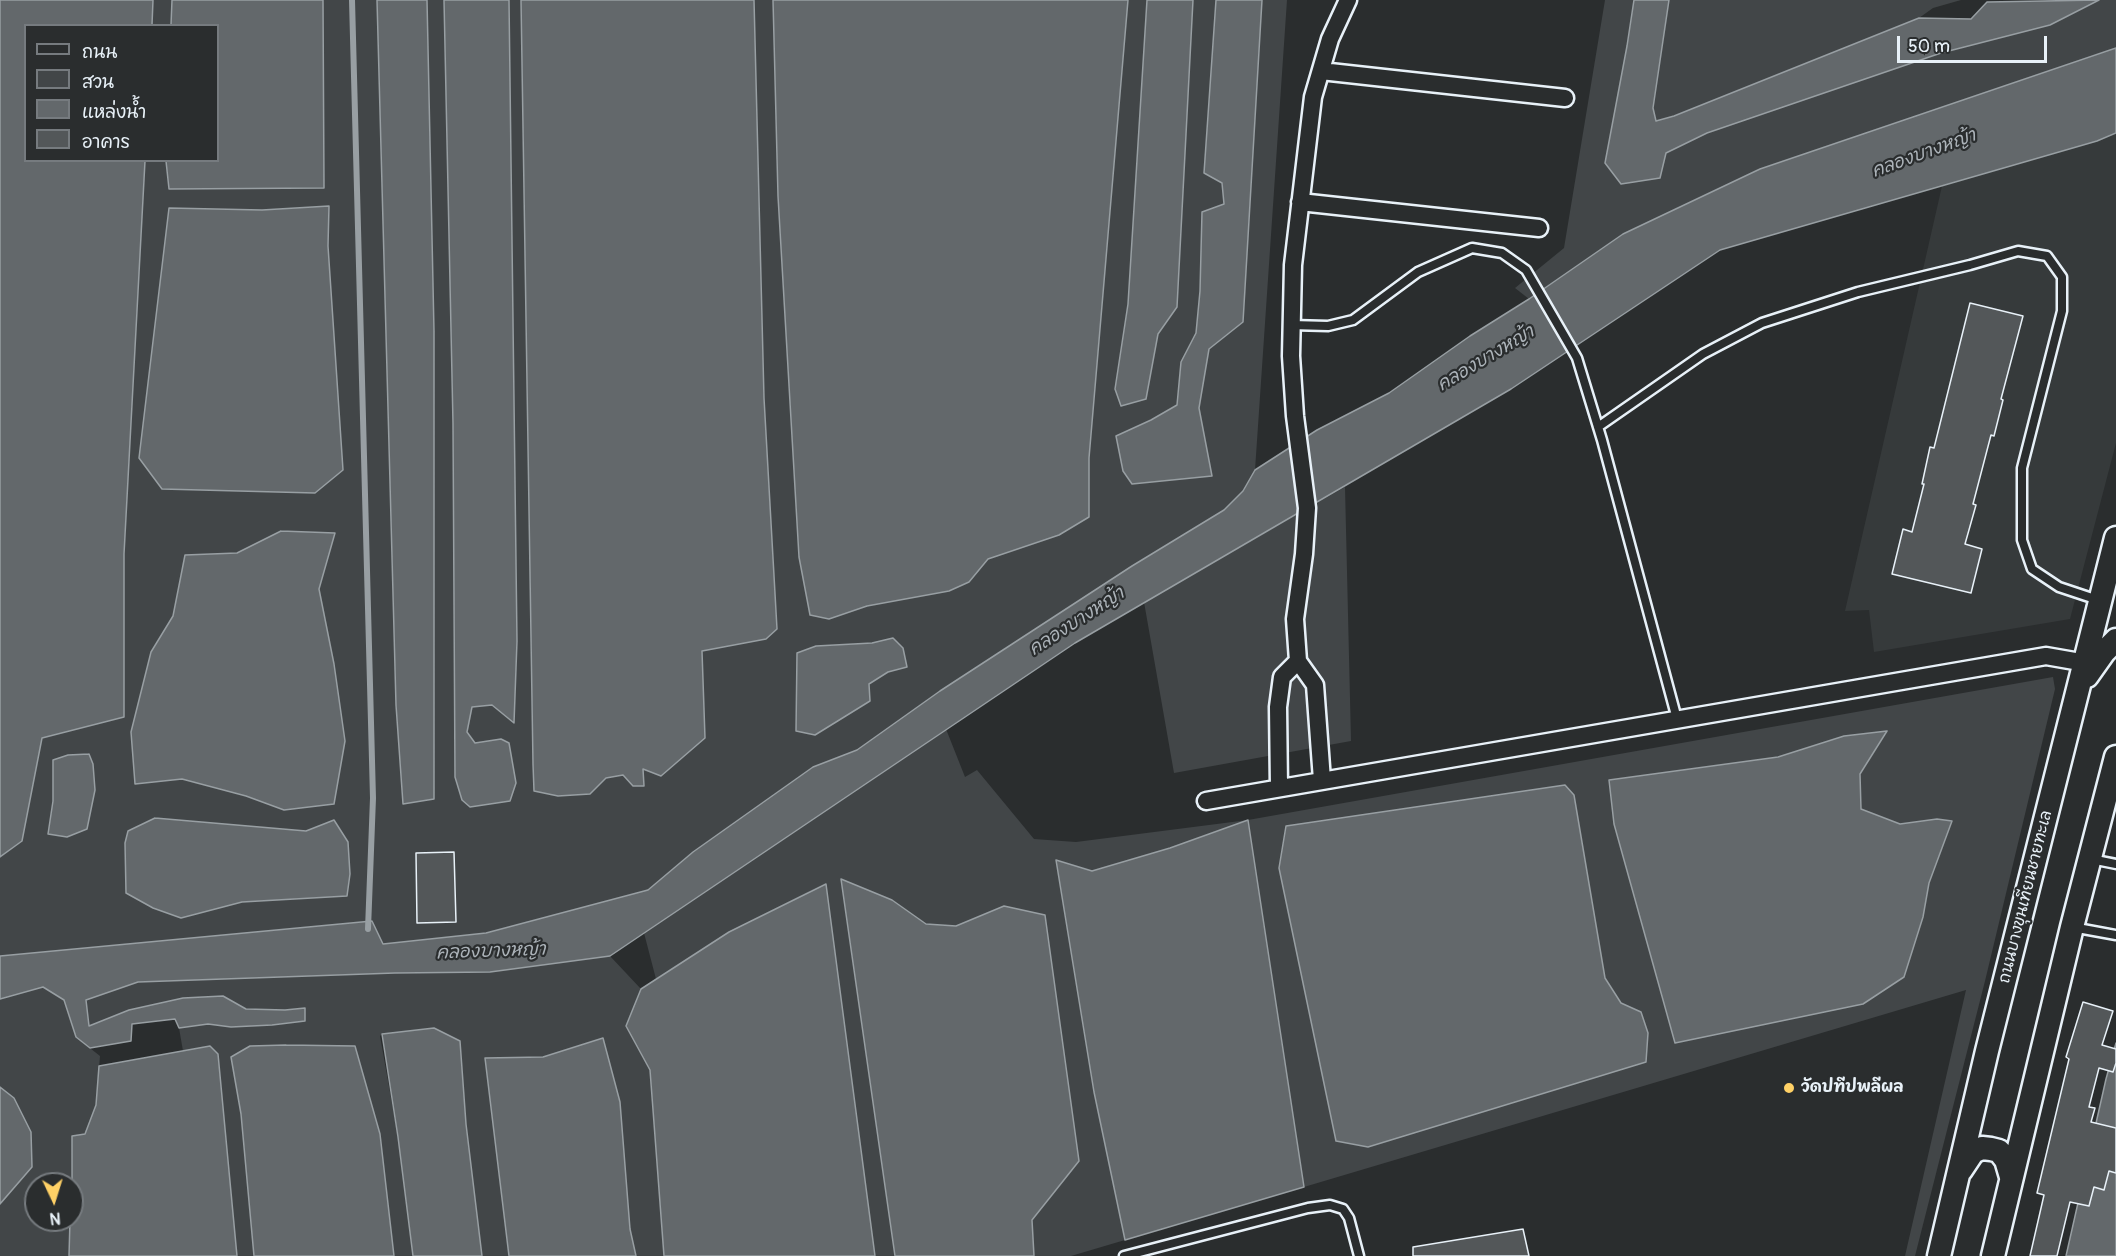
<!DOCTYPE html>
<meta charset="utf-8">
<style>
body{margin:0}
#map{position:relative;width:2116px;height:1256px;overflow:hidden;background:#2a2d2e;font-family:Pangolin,"Playpen Sans Thai",sans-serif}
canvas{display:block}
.legend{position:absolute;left:24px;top:24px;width:195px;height:138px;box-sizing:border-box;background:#2a2d2e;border:2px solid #767b7f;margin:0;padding:8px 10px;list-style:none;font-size:18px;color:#e8f1f8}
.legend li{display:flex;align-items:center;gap:12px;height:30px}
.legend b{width:30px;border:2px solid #767b7f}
.north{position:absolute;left:24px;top:1172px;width:60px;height:60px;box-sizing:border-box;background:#2a2d2e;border:2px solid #767b7f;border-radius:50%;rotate:176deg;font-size:16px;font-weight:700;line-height:24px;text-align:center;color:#e8f1f8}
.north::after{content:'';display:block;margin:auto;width:21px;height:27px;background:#ffd166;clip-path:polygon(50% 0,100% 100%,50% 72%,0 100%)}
.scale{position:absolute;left:1897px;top:36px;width:150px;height:27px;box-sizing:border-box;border:3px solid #e8f1f8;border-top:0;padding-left:8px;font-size:18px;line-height:21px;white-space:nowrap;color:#e8f1f8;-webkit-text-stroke:4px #2a2d2e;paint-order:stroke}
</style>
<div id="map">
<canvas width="2116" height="1256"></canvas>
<ul class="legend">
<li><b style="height:8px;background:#2a2d2e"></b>ถนน</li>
<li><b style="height:16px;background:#424648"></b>สวน</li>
<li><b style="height:16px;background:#63686b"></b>แหล่งน้ำ</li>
<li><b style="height:16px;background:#535759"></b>อาคาร</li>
</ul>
<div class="north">N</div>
<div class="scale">50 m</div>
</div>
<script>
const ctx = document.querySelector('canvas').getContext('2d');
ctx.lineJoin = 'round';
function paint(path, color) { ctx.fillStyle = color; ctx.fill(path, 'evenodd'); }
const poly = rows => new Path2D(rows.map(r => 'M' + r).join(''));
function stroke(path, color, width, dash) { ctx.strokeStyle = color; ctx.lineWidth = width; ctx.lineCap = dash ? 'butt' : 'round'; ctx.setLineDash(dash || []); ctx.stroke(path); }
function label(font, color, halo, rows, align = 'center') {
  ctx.font = font + ' Pangolin,"Playpen Sans Thai",sans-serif'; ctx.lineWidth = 4.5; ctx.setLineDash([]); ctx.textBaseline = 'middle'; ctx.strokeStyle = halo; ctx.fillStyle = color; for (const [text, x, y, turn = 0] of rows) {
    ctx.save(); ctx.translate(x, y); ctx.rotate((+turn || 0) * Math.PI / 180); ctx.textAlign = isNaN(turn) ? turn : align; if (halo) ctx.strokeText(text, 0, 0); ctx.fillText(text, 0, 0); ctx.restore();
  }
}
const built = poly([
 [2116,133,2116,443,2070,619,1874,652,1869,610,1845,611,1942,186,2097,141]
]);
const green = poly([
 [153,0,172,0,171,25,152,26],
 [323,0,377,0,396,705,403,804,434,799,434,331,427,0,444,0,453,424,455,777,501,739,475,743,467,732,472,707,492,705,514,722,517,641,509,0,521,0,533,764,535,791,590,794,606,778,624,775,644,786,642,769,703,668,702,651,765,639,777,628,764,398,754,0,773,0,778,196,799,557,829,619,867,606,949,591,969,582,988,559,1059,535,1089,517,1089,458,1128,0,1147,0,1128,304,1115,389,1146,399,1158,334,1177,307,1193,0,1216,0,1204,173,1222,183,1224,205,1200,291,1196,333,1181,362,1177,405,1151,420,1116,436,1123,471,1132,484,1212,476,1199,408,1209,349,1243,322,1262,0,1287,0,1255,470,1243,491,1224,510,940,691,857,750,813,767,693,852,648,890,486,933,382,944,372,921,0,956,0,857,22,841,42,738,124,717,124,554,145,161,166,161,169,189,324,188],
 [329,206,328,246,262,210],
 [281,531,335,533,319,589,334,664,284,810,246,796,182,779,135,783,151,652,173,616,185,555,237,553],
 [893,639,907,667,888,672,869,684,870,701,815,735,799,668,798,653,816,646,872,643],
 [53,760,67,837,48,834,53,801],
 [263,828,306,831,346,896,242,902,181,918],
 [453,852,454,852,418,922,416,853],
 [1605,0,1634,0,1627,46,1665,153,1707,133,1941,53,2050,25,2099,0,2116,0,2116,48,1760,169,1623,234,1529,299,1515,288,1564,248],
 [1669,0,1961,0,1933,8,1919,18,1674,116,1656,121,1653,108],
 [1345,487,1351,741,1174,773,1144,602],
 [2053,677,2055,689,1985,981,1915,1256,1905,1256,1966,990,1304,1187,1248,820,1170,848,1092,871,1056,860,1094,1092,1125,1240,1071,1256,1034,1256,1032,1220,1079,1161,1004,906,956,926,926,924,892,900,841,879,895,1256,875,1256,825,884,729,932,656,979,644,933,946,729,965,777,977,770,1034,839,1076,842,1248,820],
 [1887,732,1860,774,1861,809,1900,824,1937,819,1952,821,1929,883,1923,917,1609,780,1778,757,1844,736],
 [1565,785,1574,795,1605,978,1621,1003,1646,1062,1368,1147,1336,1141],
 [610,956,641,989,626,1026,650,1070,664,1256,636,1256,630,1229,603,1038,543,1057,485,1058,509,1256,482,1256,466,1124,460,1041,434,1028,382,1034,380,1036,398,1137,413,1256,394,1256,380,1134,355,1046,326,1047,231,1056,241,1114,254,1256,237,1256,218,1054,210,1046,183,1051,179,1028,208,1024,231,1027,272,1025,305,1021,304,1008,285,1010,246,1009,222,996,183,998,129,1010,89,1027,86,1000,138,982,395,973,490,972],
 [43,987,64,1000,76,1037,100,1056,96,1105,85,1134,72,1136,71,1184,36,1184,36,1220,70,1220,69,1256,0,1256,0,1204,32,1167,14,1098,0,1087,0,999]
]);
const water = poly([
 [0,0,153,0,152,25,26,26,26,160,145,161,124,554,124,717,42,738,22,841,0,857,0,0],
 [172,0,323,0,324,188,169,189,166,161,218,160,218,26,171,25,172,0],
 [377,0,427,0,434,331,434,799,403,804,396,705,377,0],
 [444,0,509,0,517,641,514,723,492,705,472,707,467,732,475,743,501,739,509,743,516,783,510,801,470,807,462,800,455,777,453,424,444,0],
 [521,0,754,0,764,398,777,629,766,639,702,651,705,738,661,776,643,769,644,786,633,786,623,775,606,778,590,794,558,796,534,791,533,764,521,0],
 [773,0,1128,0,1089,458,1089,517,1059,535,988,559,969,582,949,591,867,606,829,619,810,615,799,557,778,196,773,0],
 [1147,0,1193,0,1177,307,1158,334,1146,399,1121,406,1115,389,1128,304,1147,0],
 [1216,0,1262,0,1243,322,1209,349,1199,408,1212,476,1132,484,1123,471,1116,436,1151,420,1177,405,1181,362,1196,333,1200,291,1202,212,1224,204,1222,183,1204,173,1216,0],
 [1634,0,1669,0,1653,108,1656,121,1674,116,1919,18,1971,19,1987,2,2099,0,2050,25,1941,53,1707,133,1666,153,1660,178,1621,184,1605,163,1627,46,1634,0],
 [2116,48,2116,133,2097,141,1720,250,1511,389,1075,643,610,956,490,972,395,973,138,982,86,1000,89,1026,129,1010,183,998,223,996,246,1009,285,1010,305,1008,305,1021,272,1025,231,1027,208,1024,179,1028,175,1019,132,1024,131,1041,90,1048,76,1037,64,1000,43,987,0,999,0,956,372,921,383,944,486,933,648,890,693,852,813,767,857,750,940,691,1132,566,1224,510,1243,491,1255,470,1317,430,1389,393,1470,336,1529,299,1623,234,1760,169,2116,48],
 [329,206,328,246,343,470,315,493,162,489,139,458,169,208,262,210,329,206],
 [281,531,335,533,319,589,334,664,345,741,334,804,284,810,246,796,182,779,135,784,131,732,151,652,173,616,185,555,237,553,281,531],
 [893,638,903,648,907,667,888,672,869,684,870,701,815,735,796,731,797,653,816,646,872,643,893,638],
 [1887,731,1860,774,1861,809,1900,824,1937,819,1952,821,1929,883,1923,917,1904,977,1863,1004,1675,1043,1614,824,1609,780,1778,757,1844,736,1887,731],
 [89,754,93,764,95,790,87,829,67,837,48,834,53,801,53,760,68,755,89,754],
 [1565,785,1574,795,1605,978,1621,1003,1641,1012,1648,1033,1646,1062,1368,1147,1336,1141,1279,868,1286,826,1565,785],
 [155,818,306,831,334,820,348,842,350,874,347,896,242,902,181,918,153,908,126,893,125,843,128,831,155,818],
 [1248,820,1304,1187,1125,1240,1094,1092,1056,860,1092,871,1170,848,1248,820],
 [841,879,892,900,926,924,956,926,1004,906,1045,915,1079,1161,1032,1220,1034,1256,895,1256,841,879],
 [826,884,875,1256,664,1256,650,1070,626,1026,641,989,729,932,826,884],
 [434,1028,460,1041,466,1124,482,1256,413,1256,398,1137,382,1034,434,1028],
 [603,1038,620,1102,630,1229,636,1256,509,1256,485,1058,543,1057,603,1038],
 [2116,1043,2116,1256,2066,1256,2106,1079,2116,1043],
 [286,1045,355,1046,380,1134,394,1256,254,1256,241,1114,231,1057,250,1046,286,1045],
 [210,1046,218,1054,237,1256,69,1256,70,1220,72,1220,72,1136,85,1134,96,1105,99,1066,210,1046],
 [0,1087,14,1098,31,1132,32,1167,0,1204,0,1087]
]);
const stream = poly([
 [352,0,373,798,368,929]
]);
const building = poly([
 [1970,303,2023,316,2001,399,2003,400,1994,436,1991,435,1973,504,1976,505,1965,544,1982,549,1971,593,1892,574,1903,529,1912,532,1924,484,1922,484,1930,447,1934,448,1970,303],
 [454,852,456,922,417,923,416,853,454,852],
 [2083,1002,2113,1011,2102,1045,2116,1049,2116,1063,2113,1072,2099,1068,2089,1107,2095,1108,2091,1122,2116,1128,2116,1173,2109,1171,2104,1190,2094,1187,2089,1206,2070,1202,2057,1256,2030,1256,2044,1195,2037,1193,2069,1059,2066,1057,2083,1002],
 [1523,1229,1529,1256,1413,1256,1413,1247,1523,1229]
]);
const service = poly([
 [1291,325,1328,326,1353,320,1418,272,1472,248,1502,253,1526,270,1577,358,1602,440,1677,719],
 [1598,427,1703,354,1762,323,1858,292,1970,265,2018,251,2047,256,2062,277,2062,311,2022,468,2022,540,2032,569,2059,587,2098,600],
 [2091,859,2116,864],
 [2072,927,2116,935],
 [1124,1256,1308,1208,1330,1205,1343,1209,1349,1218,1359,1256]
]);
const minor = poly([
 [1321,71,1565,98],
 [1300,202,1539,228],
 [1322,780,1315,685,1298,661,1295,619,1304,554,1307,508,1295,416,1291,356,1293,265,1313,97,1330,39,1348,0],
 [1279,787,1278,707,1282,677,1298,661],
 [1206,801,2046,656,2086,663]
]);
const secondary = poly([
 [2087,676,2104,652,2116,640],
 [1961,1170,1973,1152,1982,1148,1991,1149,1999,1151,2006,1160,2011,1177],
 [1939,1256,1987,1051,2116,538],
 [1993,1256,2072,927,2116,757]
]);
const markers = [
 [1789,1088,6,"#ffd166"]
];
const streetNames = [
 ["ถนนบางขุนเทียนชายทะเล",2026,897,-76]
];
const poiNames = [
 ["วัดปทีปพลีผล",1801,1088]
];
const waterNames = [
 ["คลองบางหญ้า",1924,154,-20],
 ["คลองบางหญ้า",1486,359,-31],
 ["คลองบางหญ้า",1077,622,-33],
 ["คลองบางหญ้า",491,952,-2]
];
paint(built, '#363a3b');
paint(green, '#424648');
paint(water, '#63686b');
stroke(water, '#989fa3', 1.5);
stroke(stream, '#989fa3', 6);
paint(building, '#535759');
stroke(building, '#e8f1f8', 1.5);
stroke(service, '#e8f1f8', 13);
stroke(minor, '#e8f1f8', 21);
stroke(secondary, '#e8f1f8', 27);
stroke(service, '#2a2d2e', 8);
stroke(minor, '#2a2d2e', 16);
stroke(secondary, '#2a2d2e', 22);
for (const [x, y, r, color] of markers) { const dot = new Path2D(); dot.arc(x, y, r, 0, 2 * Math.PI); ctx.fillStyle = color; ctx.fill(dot); stroke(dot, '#2a2d2e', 2); }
label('16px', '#e8f1f8', '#2a2d2e', streetNames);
label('bold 16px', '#e8f1f8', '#2a2d2e', poiNames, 'left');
label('italic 18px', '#acb3b9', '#2a2d2e', waterNames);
</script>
